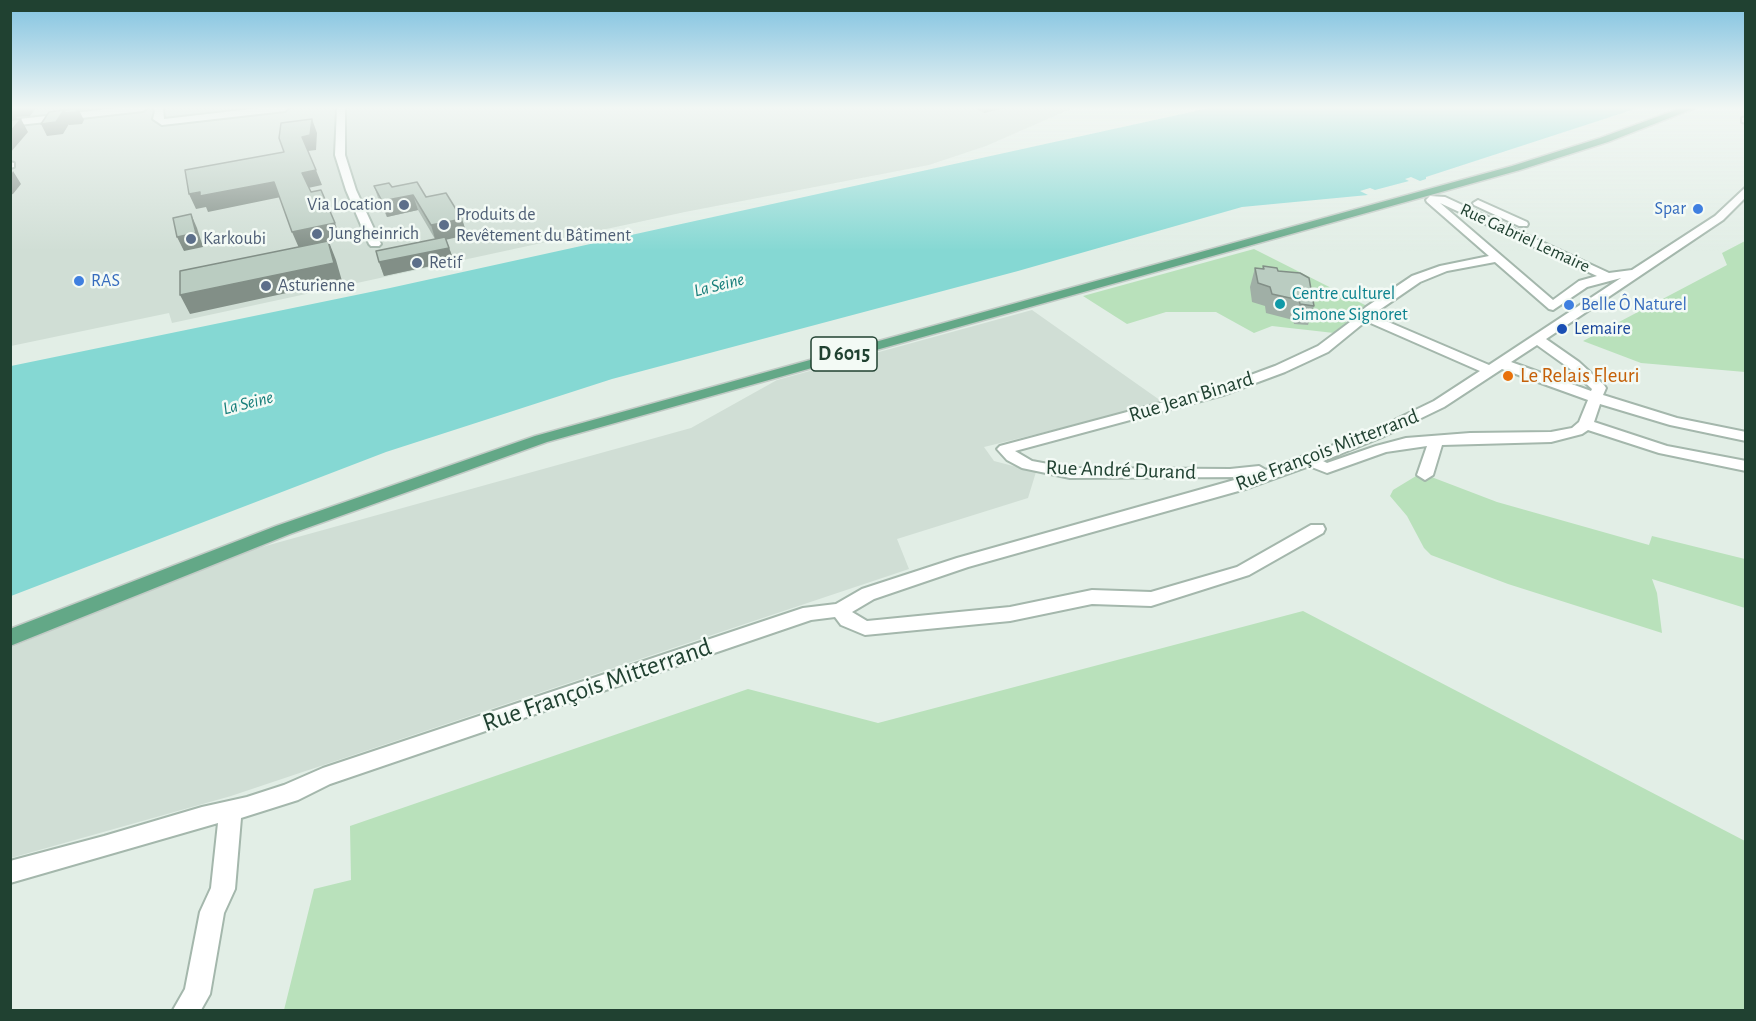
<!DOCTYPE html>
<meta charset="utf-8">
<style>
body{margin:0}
#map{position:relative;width:1756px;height:1021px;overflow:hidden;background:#e2eee6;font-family:"Alegreya Sans",sans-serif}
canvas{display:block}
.frame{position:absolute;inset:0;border:12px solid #204131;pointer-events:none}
</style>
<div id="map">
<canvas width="1756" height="1021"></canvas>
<div class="frame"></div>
</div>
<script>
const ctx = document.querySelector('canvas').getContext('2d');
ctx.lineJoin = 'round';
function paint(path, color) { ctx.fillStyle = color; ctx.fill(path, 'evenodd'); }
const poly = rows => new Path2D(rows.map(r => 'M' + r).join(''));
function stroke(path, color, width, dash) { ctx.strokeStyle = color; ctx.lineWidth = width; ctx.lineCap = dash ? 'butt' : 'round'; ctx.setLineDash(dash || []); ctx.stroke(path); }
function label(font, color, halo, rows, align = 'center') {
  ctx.font = font + ' "Alegreya Sans",sans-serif'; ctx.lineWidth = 5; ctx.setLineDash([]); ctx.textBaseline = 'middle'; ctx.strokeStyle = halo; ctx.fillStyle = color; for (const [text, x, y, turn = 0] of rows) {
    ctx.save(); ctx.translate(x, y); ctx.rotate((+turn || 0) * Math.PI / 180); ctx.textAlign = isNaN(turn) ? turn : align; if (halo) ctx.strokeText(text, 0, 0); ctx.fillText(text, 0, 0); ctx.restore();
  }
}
const built = poly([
 [11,108,1073,108,986,146,929,165,685,212,172,323,169,313,11,346],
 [1032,310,1164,403,984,447,994,461,1036,472,1028,498,897,539,909,569,231,796,11,858,10,648,215,560,691,428,777,380]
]);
const green = poly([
 [1745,241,1745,372,1641,363,1583,341,1727,265,1722,253],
 [1254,249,1367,306,1362,309,1351,308,1346,310,1343,318,1347,323,1334,333,1272,326,1254,333,1216,312,1166,312,1127,324,1083,296],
 [1421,473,1497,502,1649,545,1652,536,1745,559,1745,608,1652,579,1657,593,1662,633,1508,584,1431,555,1424,548,1407,516,1390,496,1393,490],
 [1303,611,1745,841,1745,1010,284,1010,314,889,351,880,350,826,748,689,878,723]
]);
const water = poly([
 [1209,108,1638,108,1426,177,1426,179,1420,181,1411,177,1405,179,1409,181,1375,190,1370,188,1360,191,1368,195,1242,207,1018,271,612,379,386,452,11,596,11,366,390,288]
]);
const minor = poly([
 [118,108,147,108,143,111,10,126,10,120,118,108],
 [153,108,163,108,164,119,260,108,289,108,285,111,162,125,153,119,155,111,153,108],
 [337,108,345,108,345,155,356,190,381,244,379,246,371,246,369,244,346,190,335,155,337,108],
 [1746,117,1746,123,1742,122,1742,118,1746,117],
 [10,162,14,163,14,167,10,168,10,162],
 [1746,187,1746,197,1723,220,1546,339,1579,362,1604,385,1606,388,1603,395,1677,418,1746,432,1746,441,1670,425,1600,404,1594,422,1667,446,1746,461,1746,471,1659,453,1588,430,1582,434,1551,442,1442,445,1433,475,1425,480,1417,475,1427,446,1386,452,1327,473,1309,466,1242,490,968,567,874,599,852,612,867,621,1010,607,1092,590,1151,592,1237,567,1311,525,1323,525,1325,529,1323,533,1249,575,1151,606,1092,604,1010,621,865,635,841,625,835,617,811,620,330,784,298,800,241,818,235,889,224,913,210,994,201,1010,173,1010,185,989,200,912,211,888,218,823,10,883,10,861,104,836,202,807,247,797,284,785,323,768,803,608,836,604,862,589,957,558,1245,477,1070,478,1022,468,1007,460,997,449,1000,446,1213,389,1275,366,1318,346,1350,322,1366,307,1412,276,1440,266,1489,256,1427,202,1426,200,1430,196,1445,197,1609,273,1632,270,1715,216,1746,187],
 [1440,203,1597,276,1579,281,1553,300,1440,203],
 [1495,262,1549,309,1553,310,1587,287,1621,278,1489,365,1372,315,1420,282,1447,271,1495,262],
 [1366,321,1480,371,1434,401,1372,431,1266,470,1259,466,1230,469,1070,468,1032,461,1015,451,1223,395,1285,372,1328,352,1366,321],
 [1537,345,1569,368,1592,389,1591,391,1511,362,1537,345],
 [1502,369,1588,400,1579,422,1572,428,1551,432,1470,433,1406,438,1376,446,1327,463,1323,461,1382,437,1444,407,1502,369],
 [1478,200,1527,222,1528,224,1527,226,1519,226,1474,205,1473,203,1478,200]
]);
const major = poly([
 [1681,108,1695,108,1608,142,1520,170,547,442,290,534,10,646,10,629,276,526,535,436,1512,166,1600,138,1681,108]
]);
const wall = poly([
 [975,108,1004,108,984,113],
 [374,186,426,197,462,219,467,235,446,239,454,261,384,276,379,262,435,239,418,210,387,217,379,201],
 [1263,266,1278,271,1314,306,1308,325,1294,324,1293,320,1266,313,1265,306,1252,302,1250,287,1255,268,1262,269]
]);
const shadedWall = poly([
 [10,108,36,108,30,116,16,117,19,122,21,119,28,132,10,153],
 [78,108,92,108,79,110,84,120,82,124,69,125,69,124,63,134,47,136,41,124,64,110,66,113],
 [984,108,1004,108,984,113],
 [312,119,317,133,316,150,308,151,302,137],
 [10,170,12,173,13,171,21,184,13,194,10,195],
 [316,170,322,185,308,188,302,173],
 [274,182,281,197,208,212,206,207,196,209,189,194],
 [413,195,418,210,387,217,382,201],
 [191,214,197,228,203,247,184,251,177,237],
 [462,219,467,235,436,242,431,225],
 [335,223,341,239,329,242,336,260,342,281,190,314,180,295,299,248,292,232],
 [449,248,454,261,384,276,379,262]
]);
const building = poly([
 [78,108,76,112,63,113,66,110,78,108],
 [64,110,56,122,41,124,49,112,64,110],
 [21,119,10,132,10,120,21,119],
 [312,119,310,135,302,137,316,170,302,173,311,192,321,190,335,223,292,232,274,182,200,196,200,192,189,194,185,170,284,152,279,138,281,123,312,119],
 [417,182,426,197,446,193,462,219,431,225,413,195,382,201,374,186,389,183,392,187,417,182],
 [191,214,196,233,177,237,173,218,191,214],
 [445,237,449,248,379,262,376,251,445,237],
 [328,241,334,263,180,295,180,271,328,241],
 [1263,266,1277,268,1278,271,1300,273,1309,278,1314,306,1300,304,1299,300,1272,294,1270,287,1258,283,1255,268,1264,269,1263,266]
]);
const markers = [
 [404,205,6,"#5c6f8a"],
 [1698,209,6,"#3f7fe0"],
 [444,225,6,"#5c6f8a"],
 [317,234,6,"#5c6f8a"],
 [191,239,6,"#5c6f8a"],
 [417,263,6,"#5c6f8a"],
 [79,281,6,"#3f7fe0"],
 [266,286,6,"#5c6f8a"],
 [1280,304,6,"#0f9aa8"],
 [1569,305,6,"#3f7fe0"],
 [1562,329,6,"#1a4fb4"],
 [1508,376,6,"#e8710a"]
];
const farServicenames = [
 ["Via Location",392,205,"right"],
 ["Produits de",456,215],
 ["Revêtement du Bâtiment",456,236],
 ["Jungheinrich",329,234],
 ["Karkoubi",203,239],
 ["Retif",429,263],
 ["Asturienne",278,286]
];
const farShopnames = [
 ["Spar",1686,209,"right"],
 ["RAS",91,281],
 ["Belle Ô Naturel",1581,305]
];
const farStreetnames = [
 ["Rue Gabriel Lemaire",1525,238,25]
];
const farWaternames = [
 ["La Seine",719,285,-14],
 ["La Seine",248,403,-14]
];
const farCulturenames = [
 ["Centre culturel",1292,294],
 ["Simone Signoret",1292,315]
];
const farTransitnames = [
 ["Lemaire",1574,329]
];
const shields = [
 [844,354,66]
];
const shieldNames = [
 ["D 6015",844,354]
];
const foodNames = [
 ["Le Relais Fleuri",1520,376]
];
const streetNames = [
 ["Rue Jean Binard",1191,397,-17],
 ["Rue François Mitterrand",1327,450,-21],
 ["Rue André Durand",1121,470,2]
];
const nearStreetnames = [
 ["Rue François Mitterrand",597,685,-19]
];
paint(built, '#d0ded5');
paint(green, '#b9e1bb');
paint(water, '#85d8d3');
stroke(minor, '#a4b7ac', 4);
stroke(major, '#c1cac5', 3);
paint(minor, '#fff');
paint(major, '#63a887');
paint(wall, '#a0afa6');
paint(shadedWall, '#828f87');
paint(building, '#baccc1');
stroke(building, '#828f87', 1.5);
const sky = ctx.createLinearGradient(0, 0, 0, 251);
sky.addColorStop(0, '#80c2e0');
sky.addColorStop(0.43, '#f2f7f4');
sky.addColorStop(1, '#f2f7f400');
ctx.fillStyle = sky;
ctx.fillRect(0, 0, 1756, 251);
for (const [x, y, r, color] of markers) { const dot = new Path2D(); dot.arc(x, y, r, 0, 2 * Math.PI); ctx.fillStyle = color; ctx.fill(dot); stroke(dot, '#f3faf5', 2); }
label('18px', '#4e5e75', '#f3faf5', farServicenames, 'left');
label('18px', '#366cbe', '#f3faf5', farShopnames, 'left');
label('18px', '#204131', '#f3faf5', farStreetnames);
label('italic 18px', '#147d79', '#f3faf5', farWaternames);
label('18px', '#0d838f', '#f3faf5', farCulturenames, 'left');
label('18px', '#164399', '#f3faf5', farTransitnames, 'left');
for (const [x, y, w] of shields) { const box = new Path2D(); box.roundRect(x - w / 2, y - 17, w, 34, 4.5); ctx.fillStyle = '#f3faf5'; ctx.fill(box); stroke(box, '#204131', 1.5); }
label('bold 20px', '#204131', null, shieldNames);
label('21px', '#c56008', '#f3faf5', foodNames, 'left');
label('21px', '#204131', '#f3faf5', streetNames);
label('26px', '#204131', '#f3faf5', nearStreetnames);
</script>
